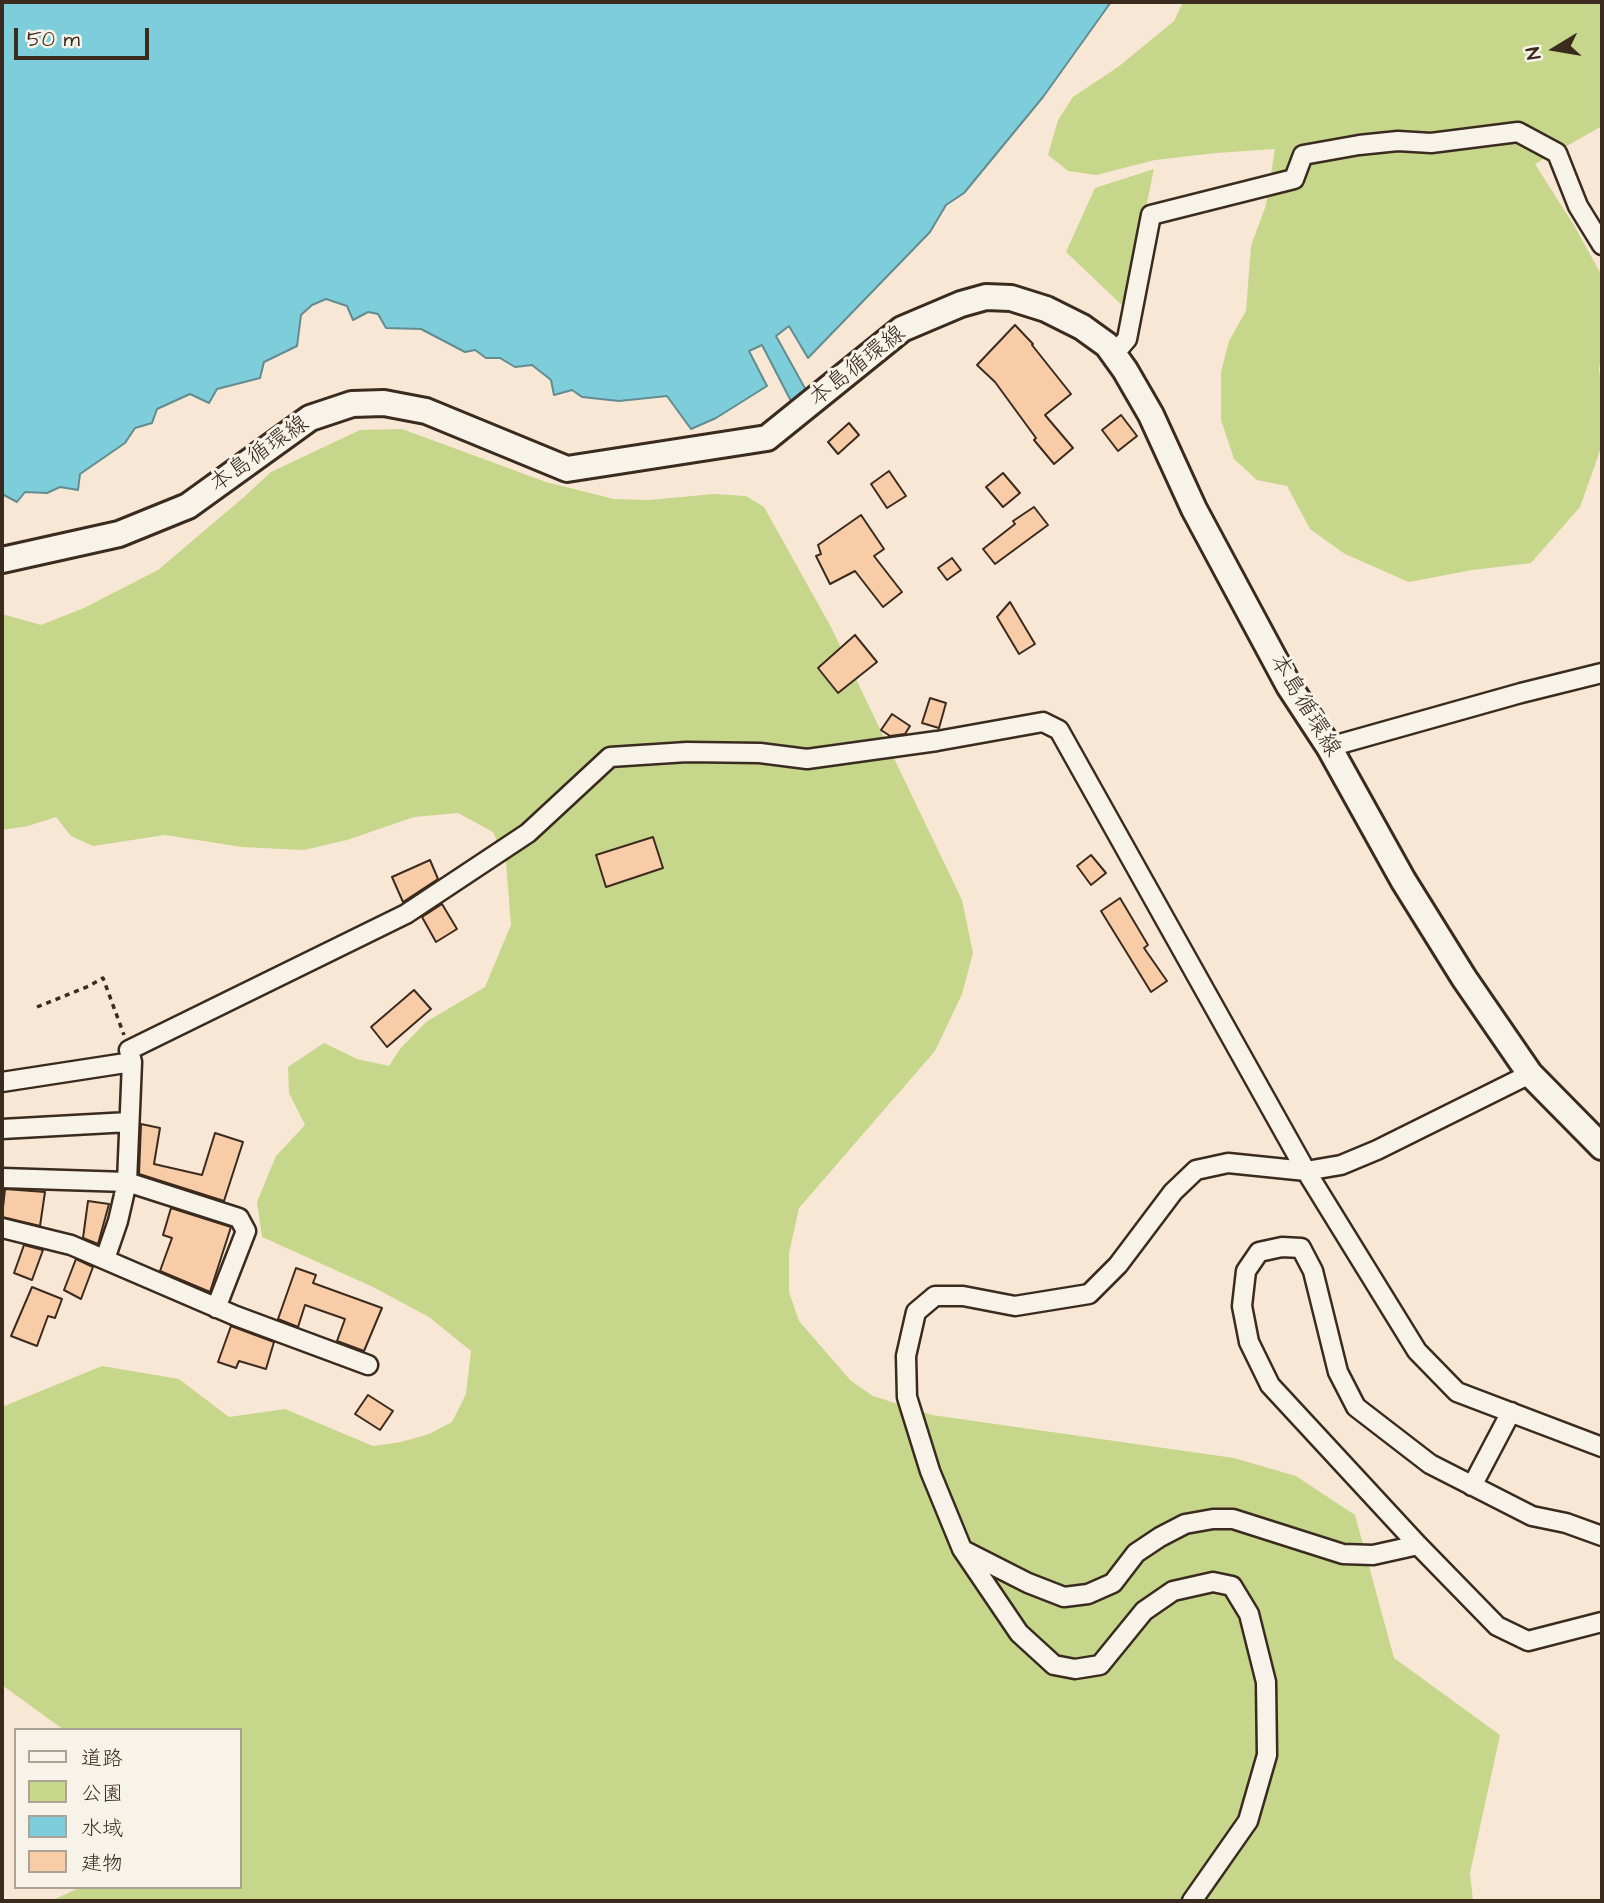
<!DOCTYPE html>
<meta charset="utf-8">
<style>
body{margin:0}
#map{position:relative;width:1604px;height:1903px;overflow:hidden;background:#f8e7d5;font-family:"Architects Daughter","Klee One",sans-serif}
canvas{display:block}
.frame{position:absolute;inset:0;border:4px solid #3b2a1e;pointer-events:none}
.legend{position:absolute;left:14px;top:1728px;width:228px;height:161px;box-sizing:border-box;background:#f7f3e8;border:2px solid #aca397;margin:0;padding:9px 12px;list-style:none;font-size:21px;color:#3b2a1e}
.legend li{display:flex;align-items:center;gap:14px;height:35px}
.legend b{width:35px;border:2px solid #aca397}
.north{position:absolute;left:1520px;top:14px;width:70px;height:70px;-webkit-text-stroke:5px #f7f3e8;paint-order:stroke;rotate:259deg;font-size:19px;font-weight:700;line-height:28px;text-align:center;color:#3b2a1e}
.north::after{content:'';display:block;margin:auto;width:24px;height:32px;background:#3b2a1e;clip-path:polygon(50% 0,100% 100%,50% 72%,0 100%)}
.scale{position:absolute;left:14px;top:28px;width:135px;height:32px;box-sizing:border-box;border:4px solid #3b2a1e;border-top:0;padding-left:9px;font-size:21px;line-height:24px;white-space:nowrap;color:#3b2a1e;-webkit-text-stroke:5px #f7f3e8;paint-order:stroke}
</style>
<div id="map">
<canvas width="1604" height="1903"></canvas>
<div class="frame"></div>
<ul class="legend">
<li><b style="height:9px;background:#f7f3e8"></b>道路</li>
<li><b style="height:19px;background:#c6d68b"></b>公園</li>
<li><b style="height:19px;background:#7ecddb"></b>水域</li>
<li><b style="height:19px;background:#f9cca8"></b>建物</li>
</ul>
<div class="north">N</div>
<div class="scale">50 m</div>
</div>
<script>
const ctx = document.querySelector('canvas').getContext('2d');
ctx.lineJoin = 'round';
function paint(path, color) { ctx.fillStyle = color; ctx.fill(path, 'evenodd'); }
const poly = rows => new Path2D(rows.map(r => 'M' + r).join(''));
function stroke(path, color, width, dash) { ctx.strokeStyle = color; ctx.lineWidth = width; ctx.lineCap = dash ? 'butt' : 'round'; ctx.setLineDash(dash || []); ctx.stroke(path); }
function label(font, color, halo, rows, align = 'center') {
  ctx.font = font + ' "Architects Daughter","Klee One",sans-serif'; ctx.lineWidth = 6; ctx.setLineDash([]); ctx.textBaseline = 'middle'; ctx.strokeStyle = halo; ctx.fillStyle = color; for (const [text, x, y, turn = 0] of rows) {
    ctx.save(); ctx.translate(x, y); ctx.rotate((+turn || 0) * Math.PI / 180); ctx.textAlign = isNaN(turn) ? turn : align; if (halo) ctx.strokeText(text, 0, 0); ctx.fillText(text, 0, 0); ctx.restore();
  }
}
const green = poly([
 [1183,2,1602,2,1602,126,1535,164,1575,227,1602,276,1602,352,1599,369,1602,393,1602,445,1580,507,1531,563,1472,570,1409,582,1345,554,1310,529,1287,486,1257,480,1234,459,1221,420,1221,372,1229,341,1246,311,1251,246,1266,205,1275,149,1216,153,1155,160,1096,175,1068,171,1048,155,1058,120,1073,97,1118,67,1174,21],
 [1154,169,1125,308,1066,252,1095,188],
 [402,429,546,482,614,499,649,500,714,494,746,496,764,507,831,627,962,900,973,953,962,994,935,1051,799,1208,789,1253,789,1292,799,1321,851,1381,873,1396,932,1415,1234,1458,1296,1476,1355,1515,1394,1658,1500,1735,1470,1873,1473,1901,51,1901,81,1887,240,1887,240,1730,64,1730,2,1685,2,1407,102,1366,179,1379,229,1417,285,1409,373,1446,401,1442,429,1434,452,1422,466,1394,471,1351,429,1317,373,1287,262,1237,257,1202,276,1156,305,1125,289,1093,288,1067,324,1043,357,1059,389,1066,400,1049,426,1022,485,987,511,925,506,862,493,832,458,813,414,817,347,840,304,850,242,847,165,835,93,846,71,836,56,817,28,826,2,830,2,614,41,625,84,608,158,570,244,497,271,472,360,430]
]);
const water = poly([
 [2,2,1111,2,1043,97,964,193,946,205,930,232,808,358,789,326,776,336,807,392,791,401,762,345,749,351,767,386,716,418,691,429,667,396,619,401,582,397,572,390,554,395,551,380,532,365,515,367,500,358,486,358,475,350,465,352,421,329,386,328,378,314,368,312,353,320,347,306,326,299,312,305,301,315,297,346,264,362,260,378,217,389,209,403,190,394,157,409,152,423,135,428,125,443,80,474,78,490,60,487,47,493,25,492,17,502,2,494,2,2]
]);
const building = poly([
 [1015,325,1033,344,1032,345,1071,394,1045,415,1073,448,1054,464,1034,440,1036,438,995,382,977,365,1015,325],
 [1121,415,1137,436,1118,451,1102,430,1121,415],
 [849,423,859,435,838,454,828,442,849,423],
 [889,471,906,496,887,508,871,484,889,471],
 [1003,473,1020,493,1003,507,986,487,1003,473],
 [1034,507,1048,525,995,564,983,549,1015,524,1013,521,1034,507],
 [861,515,884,549,874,556,902,592,883,607,855,571,830,584,816,556,821,554,818,545,861,515],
 [952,558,961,570,947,580,938,568,952,558],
 [1010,602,1035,644,1019,654,997,617,1010,602],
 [855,635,877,662,838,693,818,668,855,635],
 [930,698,946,703,939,728,922,723,930,698],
 [892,714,910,726,905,734,890,736,881,730,892,714],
 [653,837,663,868,606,887,596,855,653,837],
 [1091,855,1106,873,1091,885,1077,866,1091,855],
 [430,860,438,879,403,902,392,877,430,860],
 [1120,898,1148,945,1144,948,1167,981,1151,992,1101,911,1120,898],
 [442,904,457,929,436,942,422,917,442,904],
 [414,990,431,1009,387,1047,371,1027,414,990],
 [141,1124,160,1128,154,1164,202,1175,215,1133,243,1142,224,1201,139,1174,141,1124],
 [5,1189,45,1192,40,1226,2,1217,5,1189],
 [88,1201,109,1204,98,1244,83,1238,88,1201],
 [171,1208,231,1227,210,1292,160,1271,172,1238,163,1235,171,1208],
 [24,1245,43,1250,32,1280,14,1273,24,1245],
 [76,1259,93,1267,81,1299,64,1290,76,1259],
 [296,1268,316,1275,313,1283,382,1308,364,1351,337,1341,345,1319,305,1305,298,1327,278,1319,296,1268],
 [32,1287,62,1299,55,1318,48,1316,37,1346,11,1336,32,1287],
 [231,1326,274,1342,266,1369,239,1361,236,1368,218,1362,231,1326],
 [368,1395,393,1411,380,1430,355,1414,368,1395]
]);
const path = poly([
 [37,1007,89,986,103,978,124,1035]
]);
const minor = poly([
 [1114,354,1127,339,1151,215,1294,179,1303,155,1359,145,1398,141,1431,143,1518,132,1557,153,1578,206,1602,245],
 [1329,747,1521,693,1602,673],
 [2,1082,132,1062],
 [2,1129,129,1122],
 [2,1178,127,1182,132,1062,129,1050,406,914,528,833,610,757,687,752,760,753,807,759,937,741,1043,722,1059,730,1306,1171,1417,1351,1457,1392,1602,1447],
 [2,1228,71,1245,236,1316,368,1365],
 [105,1259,118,1221,127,1182,239,1218,246,1231,216,1308],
 [1472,1486,1511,1412],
 [1602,1536,1566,1523,1532,1516,1430,1464,1356,1407,1338,1372,1313,1271,1301,1248,1282,1247,1259,1252,1246,1271,1242,1306,1249,1342,1270,1385,1418,1545,1497,1626,1528,1641,1602,1622],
 [965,1551,1028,1583,1064,1597,1088,1594,1113,1583,1136,1553,1160,1537,1185,1524,1213,1519,1233,1519,1343,1554,1373,1555,1418,1545],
 [1192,1901,1248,1821,1267,1755,1266,1682,1249,1614,1232,1586,1213,1582,1173,1591,1144,1611,1100,1665,1075,1669,1054,1665,1019,1633,962,1549,930,1471,907,1397,906,1356,916,1312,935,1296,963,1296,1015,1306,1089,1294,1118,1265,1173,1192,1196,1170,1228,1163,1306,1171,1341,1165,1377,1150,1530,1074]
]);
const secondary = poly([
 [2,560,119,534,188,506,310,418,352,404,384,403,426,411,567,469,767,438,902,329,961,304,986,297,1011,298,1046,309,1082,327,1107,345,1125,370,1151,415,1194,509,1289,686,1329,747,1403,880,1464,978,1530,1074,1602,1147]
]);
const streetNames = [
 ["本島循環線",858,367,-38],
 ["本島循環線",260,455,-35],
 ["本島循環線",1304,706,59]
];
paint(green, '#c6d68b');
paint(water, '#7ecddb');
stroke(water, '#638c8f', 2);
paint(building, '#f9cca8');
stroke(building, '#3b2a1e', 2);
stroke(minor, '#3b2a1e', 23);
stroke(secondary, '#3b2a1e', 30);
stroke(path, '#3b2a1e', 3.5, [5, 5]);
stroke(minor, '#f7f3e8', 18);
stroke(secondary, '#f7f3e8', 24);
label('23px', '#3b2a1e', '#f7f3e8', streetNames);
</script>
